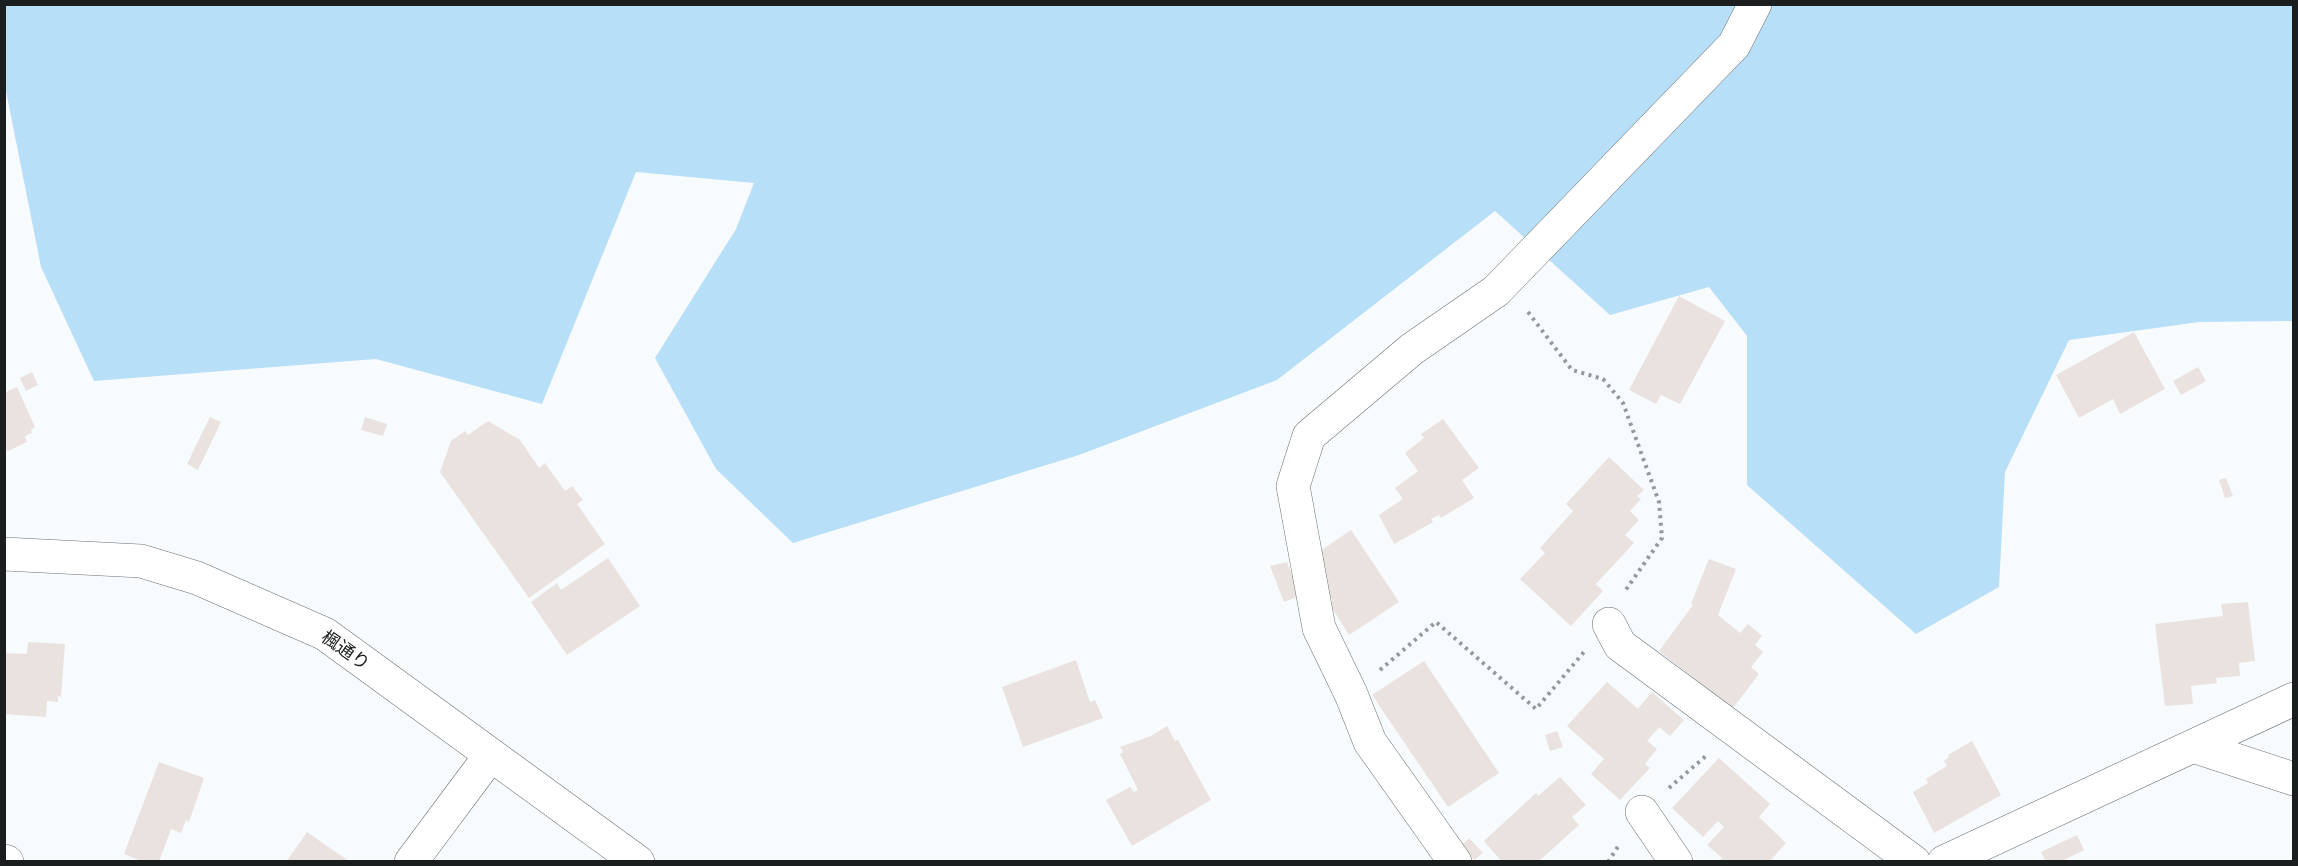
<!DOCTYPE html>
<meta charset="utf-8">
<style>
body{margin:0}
#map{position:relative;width:2298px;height:866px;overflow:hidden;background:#f7fbfe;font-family:"IBM Plex Serif",serif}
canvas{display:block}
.frame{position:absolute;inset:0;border:6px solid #1b1e1f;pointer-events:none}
</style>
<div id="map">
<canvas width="2298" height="866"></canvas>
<div class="frame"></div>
</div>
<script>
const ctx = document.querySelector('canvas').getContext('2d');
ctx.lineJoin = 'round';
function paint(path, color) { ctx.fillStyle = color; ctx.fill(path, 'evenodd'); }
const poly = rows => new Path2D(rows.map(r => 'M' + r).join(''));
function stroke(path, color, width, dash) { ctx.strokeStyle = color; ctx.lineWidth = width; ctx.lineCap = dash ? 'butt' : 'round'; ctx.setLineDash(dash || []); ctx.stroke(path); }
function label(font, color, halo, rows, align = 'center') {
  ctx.font = font + ' "IBM Plex Serif","Noto Sans JP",serif'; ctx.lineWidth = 4.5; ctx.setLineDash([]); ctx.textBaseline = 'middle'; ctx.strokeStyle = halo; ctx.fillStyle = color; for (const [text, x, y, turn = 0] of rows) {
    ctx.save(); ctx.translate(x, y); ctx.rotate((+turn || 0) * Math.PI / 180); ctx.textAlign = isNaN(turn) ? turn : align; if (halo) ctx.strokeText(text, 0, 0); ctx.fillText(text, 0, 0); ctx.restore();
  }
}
const green = poly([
 [4,5,2293,5,2293,321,2199,322,2069,340,2005,472,1999,587,1916,634,1747,485,1747,336,1709,287,1610,315,1495,211,1277,380,1079,455,793,543,716,469,655,358,736,229,754,183,636,172,542,404,376,359,94,381,41,267,5,86]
]);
const building = poly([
 [1679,296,1725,321,1680,404,1661,395,1656,404,1629,390],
 [2134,332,2165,389,2120,414,2113,399,2079,418,2056,375],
 [2198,367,2206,381,2181,395,2173,381],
 [32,372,38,385,26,391,20,378],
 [17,387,35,427,31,430,32,433,25,436,27,442,8,451,4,448,4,393],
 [210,417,221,422,198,470,187,464],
 [365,417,387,424,383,436,361,430],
 [1443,419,1479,468,1462,480,1474,498,1441,518,1439,515,1431,519,1433,522,1394,544,1379,515,1403,499,1395,488,1418,471,1405,453,1424,438,1421,434],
 [488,421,520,440,539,468,545,463,565,491,572,486,583,500,577,504,605,544,529,598,440,472,451,441,465,431,468,435],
 [1609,457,1644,490,1637,496,1641,499,1630,511,1639,520,1625,535,1634,543,1596,584,1603,591,1571,626,1520,579,1545,553,1540,548,1573,511,1566,504],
 [2226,478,2233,496,2225,498,2219,480],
 [1351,530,1399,602,1349,635,1329,603,1333,601,1322,584,1316,554],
 [608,558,640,606,567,655,531,602,557,583,561,590],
 [1709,559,1736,569,1718,615,1740,633,1748,624,1762,636,1755,645,1763,652,1751,667,1759,674,1733,708,1707,693,1709,690,1659,651,1693,605,1691,604],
 [1287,562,1300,596,1284,602,1270,566],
 [2248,602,2255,661,2239,663,2240,676,2216,678,2217,683,2191,686,2193,704,2165,706,2155,624,2223,616,2221,604],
 [28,642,65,644,61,697,58,696,58,702,47,701,46,717,4,714,4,653,27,654],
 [1076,660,1090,702,1095,700,1103,718,1023,747,1002,687],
 [1424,661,1499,773,1448,807,1372,695],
 [1607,682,1638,709,1652,692,1684,720,1670,736,1659,727,1647,741,1657,749,1645,764,1650,768,1620,800,1591,774,1604,759,1567,726],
 [1167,726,1175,741,1178,740,1211,800,1132,846,1106,800,1130,787,1134,792,1138,790,1120,754,1123,752,1120,747,1151,736],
 [1557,731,1563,747,1550,751,1545,735],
 [1972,741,2001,795,1934,833,1913,792,1928,783,1926,779,1947,766,1944,761,1949,757,1948,755],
 [1719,758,1770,804,1759,817,1786,843,1769,862,1719,862,1722,858,1707,845,1724,827,1718,821,1703,837,1672,808],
 [159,762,204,778,189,822,186,820,181,833,171,829,159,862,144,862,124,854],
 [1560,777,1586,805,1572,817,1579,825,1538,862,1502,862,1484,841,1536,793,1538,796],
 [307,832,350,862,286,862],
 [2077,835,2084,850,2060,862,2046,862,2041,852],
 [1469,838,1483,853,1474,860,1461,846]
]);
const path = poly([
 [1528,312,1572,370,1603,379,1623,403,1659,502,1662,538,1625,591],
 [1380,670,1436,622,1536,709,1584,652],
 [1669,788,1707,755],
 [1608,862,1619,845]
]);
const minor = poly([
 [4,554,141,561,197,578,325,634,638,862],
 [1609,624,1620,645,1914,862],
 [2193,746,2294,779],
 [1642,812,1676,862],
 [4,861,7,862],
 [411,862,490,756],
 [1455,862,1370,742,1351,694,1319,628,1293,486,1309,436,1412,349,1496,291,1734,45,1755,4],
 [1944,862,2294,699]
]);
const streetNames = [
 ["楓通り",345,651,35]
];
paint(green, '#b7dff8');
paint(building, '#e9e2de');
stroke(minor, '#6a7074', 34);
stroke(path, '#95999b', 4, [3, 4.5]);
stroke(minor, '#fff', 33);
label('18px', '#1b1e1f', '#fff', streetNames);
</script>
